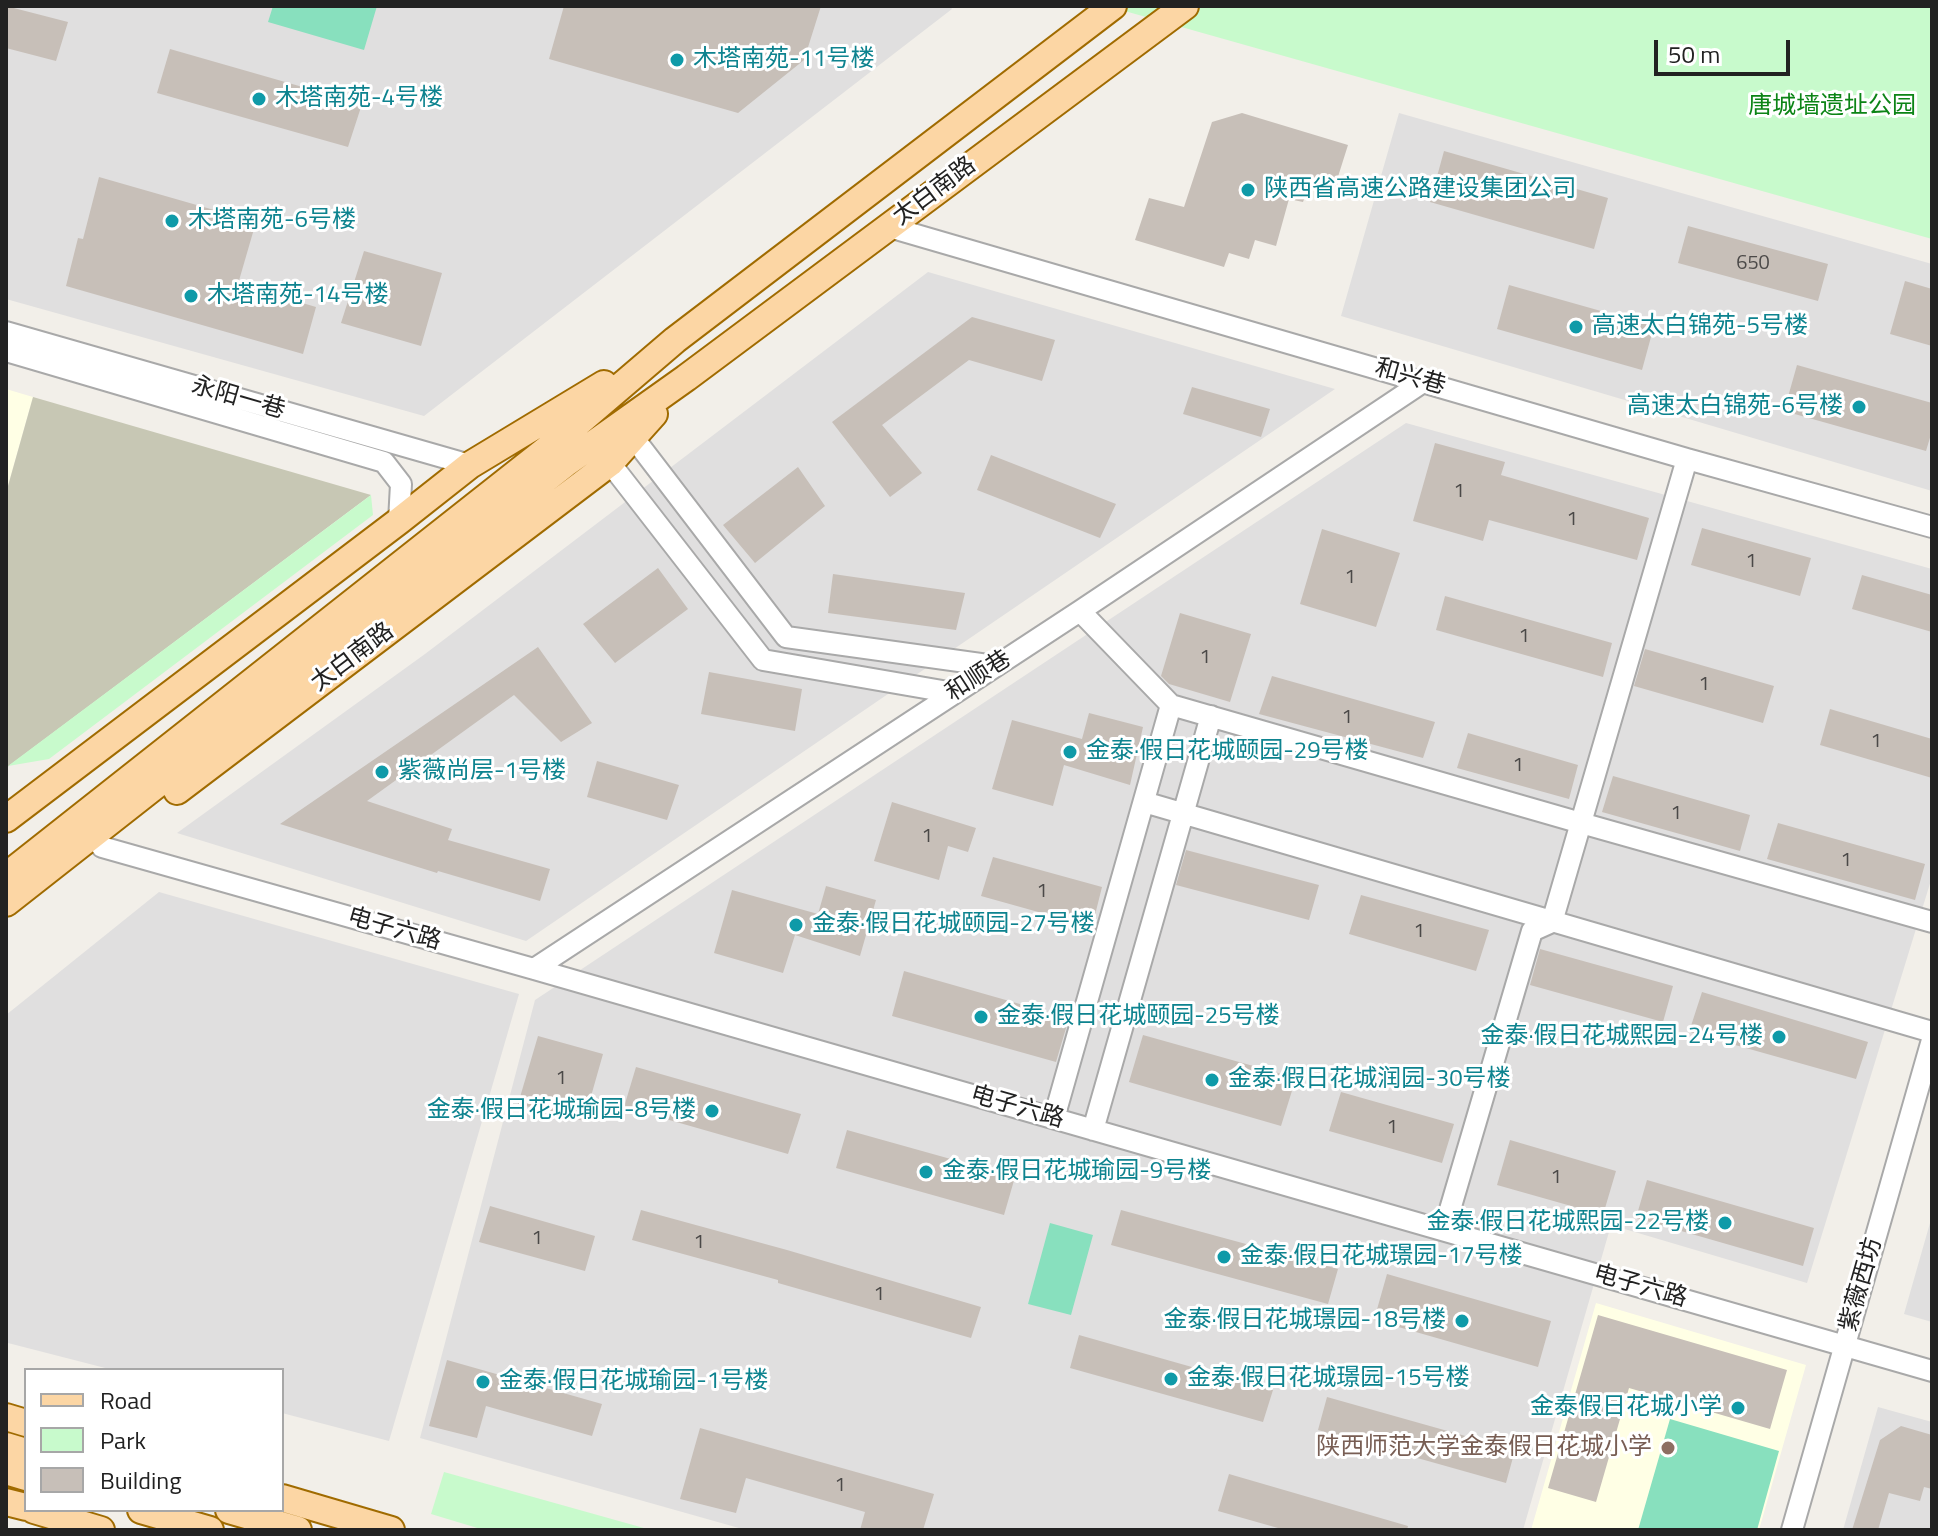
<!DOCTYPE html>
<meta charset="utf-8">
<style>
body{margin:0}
#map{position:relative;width:1938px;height:1536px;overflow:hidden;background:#f2efe9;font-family:"Titillium Web",sans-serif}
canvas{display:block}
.frame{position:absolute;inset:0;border:8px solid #222;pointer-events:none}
.legend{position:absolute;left:24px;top:1368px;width:260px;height:144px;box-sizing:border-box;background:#fff;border:2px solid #a7a7a7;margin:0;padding:10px 14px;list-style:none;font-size:24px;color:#222}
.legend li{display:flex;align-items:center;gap:16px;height:40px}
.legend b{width:40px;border:2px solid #a7a7a7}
.scale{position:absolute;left:1654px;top:40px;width:136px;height:36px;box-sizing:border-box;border:4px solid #222;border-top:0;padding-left:10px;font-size:24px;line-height:28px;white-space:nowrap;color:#222;-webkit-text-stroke:6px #fff;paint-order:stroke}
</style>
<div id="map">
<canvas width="1938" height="1536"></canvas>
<div class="frame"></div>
<ul class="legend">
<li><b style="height:10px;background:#fcd6a4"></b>Road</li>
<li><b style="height:22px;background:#c8facc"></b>Park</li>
<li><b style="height:22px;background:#c7bfb8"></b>Building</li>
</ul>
<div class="scale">50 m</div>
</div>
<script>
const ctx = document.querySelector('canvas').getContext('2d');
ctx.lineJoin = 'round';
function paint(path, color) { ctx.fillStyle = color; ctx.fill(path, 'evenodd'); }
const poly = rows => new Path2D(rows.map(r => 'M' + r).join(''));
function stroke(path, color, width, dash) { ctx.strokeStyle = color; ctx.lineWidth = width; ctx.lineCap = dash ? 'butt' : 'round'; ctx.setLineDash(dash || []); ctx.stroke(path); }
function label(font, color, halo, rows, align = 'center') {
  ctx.font = font + ' "Titillium Web","Noto Sans SC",sans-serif'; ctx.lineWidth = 6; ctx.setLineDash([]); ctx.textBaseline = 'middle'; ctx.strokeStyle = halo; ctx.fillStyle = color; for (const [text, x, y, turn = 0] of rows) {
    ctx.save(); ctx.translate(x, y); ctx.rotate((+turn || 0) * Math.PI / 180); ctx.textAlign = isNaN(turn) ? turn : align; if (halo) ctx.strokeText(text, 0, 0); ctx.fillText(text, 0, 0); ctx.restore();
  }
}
const residential = poly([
 [6,6,950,6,952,9,424,416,6,299],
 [1399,113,1932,264,1932,491,1341,316],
 [928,272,1335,389,526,941,177,833,425,654],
 [1406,423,1932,569,1932,877,1807,1283,1611,1225,1523,1530,746,1530,420,1438,535,1000],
 [159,892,519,994,389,1441,282,1413,282,1370,113,1370,8,1343,6,1333,6,1015],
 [1932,1216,1932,1322,1904,1314],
 [1878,1407,1932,1422,1932,1530,1843,1530]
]);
const education = poly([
 [6,389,33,397,6,493],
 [1596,1303,1806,1365,1759,1530,1531,1530]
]);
const construction = poly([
 [33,397,371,495,6,768,6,493]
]);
const park = poly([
 [1107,6,1932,6,1932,239],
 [371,495,373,515,49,759,8,766],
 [444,1472,651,1530,484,1530,431,1514]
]);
const pitch = poly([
 [273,6,377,6,364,50,268,22],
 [1050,1223,1093,1235,1071,1315,1028,1304],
 [1670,1419,1779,1451,1757,1530,1638,1530]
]);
const building = poly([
 [6,6,68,22,56,61,6,48],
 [564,6,821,6,804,60,738,113,549,59],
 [170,49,362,104,348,147,157,93],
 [1242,113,1348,145,1336,183,1312,177,1303,202,1289,199,1276,246,1255,240,1249,259,1229,253,1224,267,1135,240,1149,198,1184,207,1212,122],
 [1444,151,1608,198,1594,249,1430,202],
 [99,177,256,222,238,284,316,307,303,354,66,286,78,238,83,239],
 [1688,226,1828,264,1818,301,1678,263],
 [364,251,442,273,421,346,341,323],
 [1905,281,1932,289,1932,346,1890,334],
 [1509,285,1654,326,1642,370,1497,329],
 [972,317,1055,340,1042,381,969,360,882,425,922,473,890,497,832,422],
 [1797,365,1932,403,1932,431,1926,451,1784,411],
 [1192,387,1270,409,1261,437,1183,414],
 [1435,443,1505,462,1501,475,1649,518,1637,560,1489,520,1483,541,1413,521],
 [991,455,1116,504,1100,538,977,490],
 [798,467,825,506,755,563,723,525],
 [1702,528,1811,558,1800,596,1691,565],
 [1322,529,1400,553,1376,627,1300,604],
 [658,568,688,609,615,663,583,624],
 [833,574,965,593,956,630,828,613],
 [1862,575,1932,595,1932,632,1852,609],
 [1445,596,1612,643,1603,677,1436,630],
 [1180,613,1251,634,1230,702,1169,684,1161,676],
 [538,647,592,723,561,742,514,695,367,801,452,829,448,840,550,869,540,901,438,871,437,873,280,824],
 [1645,649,1774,686,1763,723,1634,686],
 [709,672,802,689,795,731,701,714],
 [1272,676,1435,722,1423,758,1259,714],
 [1830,709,1932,739,1932,778,1820,745],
 [1089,713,1143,727,1130,785,1064,765,1053,806,992,789,1012,720,1082,739],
 [1468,733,1578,765,1569,799,1457,768],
 [597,761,679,785,667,820,587,797],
 [1613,776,1750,815,1740,851,1602,812],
 [892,802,976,828,968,852,948,846,939,880,874,861],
 [1778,823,1925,864,1915,900,1767,859],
 [1186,850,1319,885,1309,920,1176,885],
 [993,857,1102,887,1092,927,981,896],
 [826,886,876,900,860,956,795,935,783,973,714,953,732,890,818,914],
 [1361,895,1489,930,1476,971,1349,934],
 [1540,949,1673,986,1663,1022,1530,985],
 [904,971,1069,1018,1056,1062,892,1016],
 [1702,992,1868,1042,1856,1079,1689,1032],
 [1143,1035,1296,1078,1281,1126,1129,1082],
 [538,1036,603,1054,584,1121,518,1104],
 [636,1067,801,1114,788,1154,624,1107],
 [1341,1092,1454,1124,1442,1163,1329,1131],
 [847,1130,1015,1177,1004,1215,836,1168],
 [1510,1140,1616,1171,1603,1215,1497,1185],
 [1647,1180,1814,1228,1803,1266,1636,1218],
 [490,1206,595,1236,585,1271,479,1242],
 [641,1210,787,1250,981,1307,971,1338,778,1283,778,1280,632,1240],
 [1121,1210,1338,1269,1328,1304,1111,1245],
 [1387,1274,1551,1321,1538,1367,1374,1320],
 [1598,1315,1787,1370,1770,1429,1629,1388,1596,1502,1548,1488],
 [1079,1335,1273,1390,1263,1422,1070,1368],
 [447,1360,602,1404,592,1436,486,1406,477,1438,429,1426],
 [1327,1397,1515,1450,1506,1483,1318,1430],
 [1901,1426,1932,1435,1932,1489,1924,1487,1920,1501,1889,1493,1878,1530,1852,1530,1880,1440],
 [700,1428,934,1494,923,1530,860,1530,865,1512,746,1478,736,1513,680,1499],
 [1229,1474,1408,1526,1407,1530,1285,1530,1218,1511]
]);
const minor = poly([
 [889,227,1687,459,1932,527],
 [6,332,470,465],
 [6,351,384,462,401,484,399,521],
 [633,437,786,637,995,666],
 [610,463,763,660,954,693],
 [1080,611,1171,705,1581,823,1932,922],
 [1144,802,1932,1032],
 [102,847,534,969,1932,1371],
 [534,969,1080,611,1423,382],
 [1054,1118,1171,705],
 [1093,1130,1211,716],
 [1444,1230,1532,931,1552,922,1687,459],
 [1792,1530,1932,1040]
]);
const major = poly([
 [177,791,610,463,654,414],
 [6,819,399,521,470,465,604,384],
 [6,876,551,446,675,340,1113,6],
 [6,903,565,464,686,378,1185,6],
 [6,1417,26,1423],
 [6,1446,26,1452],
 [6,1471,26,1477],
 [282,1498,391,1530],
 [6,1502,26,1507],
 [34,1510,101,1530],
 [141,1510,210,1530],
 [229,1510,298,1530]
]);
const markers = [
 [677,60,8,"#0f9aa8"],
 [259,99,8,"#0f9aa8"],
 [1248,190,8,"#0f9aa8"],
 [172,221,8,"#0f9aa8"],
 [191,296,8,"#0f9aa8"],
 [1576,327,8,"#0f9aa8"],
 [1859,407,8,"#0f9aa8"],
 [1070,752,8,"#0f9aa8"],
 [382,772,8,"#0f9aa8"],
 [796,925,8,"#0f9aa8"],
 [981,1017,8,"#0f9aa8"],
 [1779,1037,8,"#0f9aa8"],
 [1212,1080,8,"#0f9aa8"],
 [712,1111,8,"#0f9aa8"],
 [926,1172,8,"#0f9aa8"],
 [1725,1223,8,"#0f9aa8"],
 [1224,1257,8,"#0f9aa8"],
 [1462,1321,8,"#0f9aa8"],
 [1171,1379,8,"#0f9aa8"],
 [483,1382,8,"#0f9aa8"],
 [1738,1408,8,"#0f9aa8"],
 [1668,1448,8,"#8d6e63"]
];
const numberNames = [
 ["650",1753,264],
 ["1",1459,492],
 ["1",1572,520],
 ["1",1751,562],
 ["1",1350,578],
 ["1",1524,637],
 ["1",1205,658],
 ["1",1704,685],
 ["1",1347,718],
 ["1",1876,742],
 ["1",1518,766],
 ["1",1676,814],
 ["1",927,837],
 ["1",1846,861],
 ["1",1042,892],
 ["1",1419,932],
 ["1",561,1079],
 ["1",1392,1128],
 ["1",1556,1178],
 ["1",537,1239],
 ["1",699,1243],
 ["1",879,1295],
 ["1",840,1486]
];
const cultureNames = [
 ["木塔南苑-11号楼",693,60],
 ["木塔南苑-4号楼",275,99],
 ["陕西省高速公路建设集团公司",1264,190],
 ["木塔南苑-6号楼",188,221],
 ["木塔南苑-14号楼",207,296],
 ["高速太白锦苑-5号楼",1592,327],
 ["高速太白锦苑-6号楼",1843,407,"right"],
 ["金泰·假日花城颐园-29号楼",1086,752],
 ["紫薇尚层-1号楼",398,772],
 ["金泰·假日花城颐园-27号楼",812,925],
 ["金泰·假日花城颐园-25号楼",997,1017],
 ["金泰·假日花城熙园-24号楼",1763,1037,"right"],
 ["金泰·假日花城润园-30号楼",1228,1080],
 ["金泰·假日花城瑜园-8号楼",696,1111,"right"],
 ["金泰·假日花城瑜园-9号楼",942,1172],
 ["金泰·假日花城熙园-22号楼",1709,1223,"right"],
 ["金泰·假日花城璟园-17号楼",1240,1257],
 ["金泰·假日花城璟园-18号楼",1446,1321,"right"],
 ["金泰·假日花城璟园-15号楼",1187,1379],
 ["金泰·假日花城瑜园-1号楼",499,1382],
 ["金泰假日花城小学",1722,1408,"right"]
];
const parkNames = [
 ["唐城墙遗址公园",1832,107]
];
const streetNames = [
 ["太白南路",935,192,-37],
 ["和兴巷",1410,378,16],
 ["永阳一巷",238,399,16],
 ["太白南路",353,658,-37],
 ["和顺巷",979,677,-33],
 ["电子六路",394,930,16],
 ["电子六路",1017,1108,16],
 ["紫薇西坊",1862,1285,-74],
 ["电子六路",1640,1287,16]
];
const educationNames = [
 ["陕西师范大学金泰假日花城小学",1652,1448]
];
paint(residential, '#e0dfdf');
paint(education, '#ffffe5');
paint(construction, '#c7c7b4');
paint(park, '#c8facc');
paint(pitch, '#88e0be');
paint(building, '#c7bfb8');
stroke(minor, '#a9a9a9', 24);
stroke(major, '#a06b00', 30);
stroke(minor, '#fff', 20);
stroke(major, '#fcd6a4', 26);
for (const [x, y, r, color] of markers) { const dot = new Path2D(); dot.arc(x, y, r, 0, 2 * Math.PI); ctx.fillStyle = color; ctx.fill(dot); stroke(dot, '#fff', 3); }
label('20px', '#4b4948', null, numberNames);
label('24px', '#0d838f', '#fff', cultureNames, 'left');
label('24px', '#0c8416', '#fff', parkNames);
label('24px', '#222', '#fff', streetNames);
label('24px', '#785e54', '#fff', educationNames, 'right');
</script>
